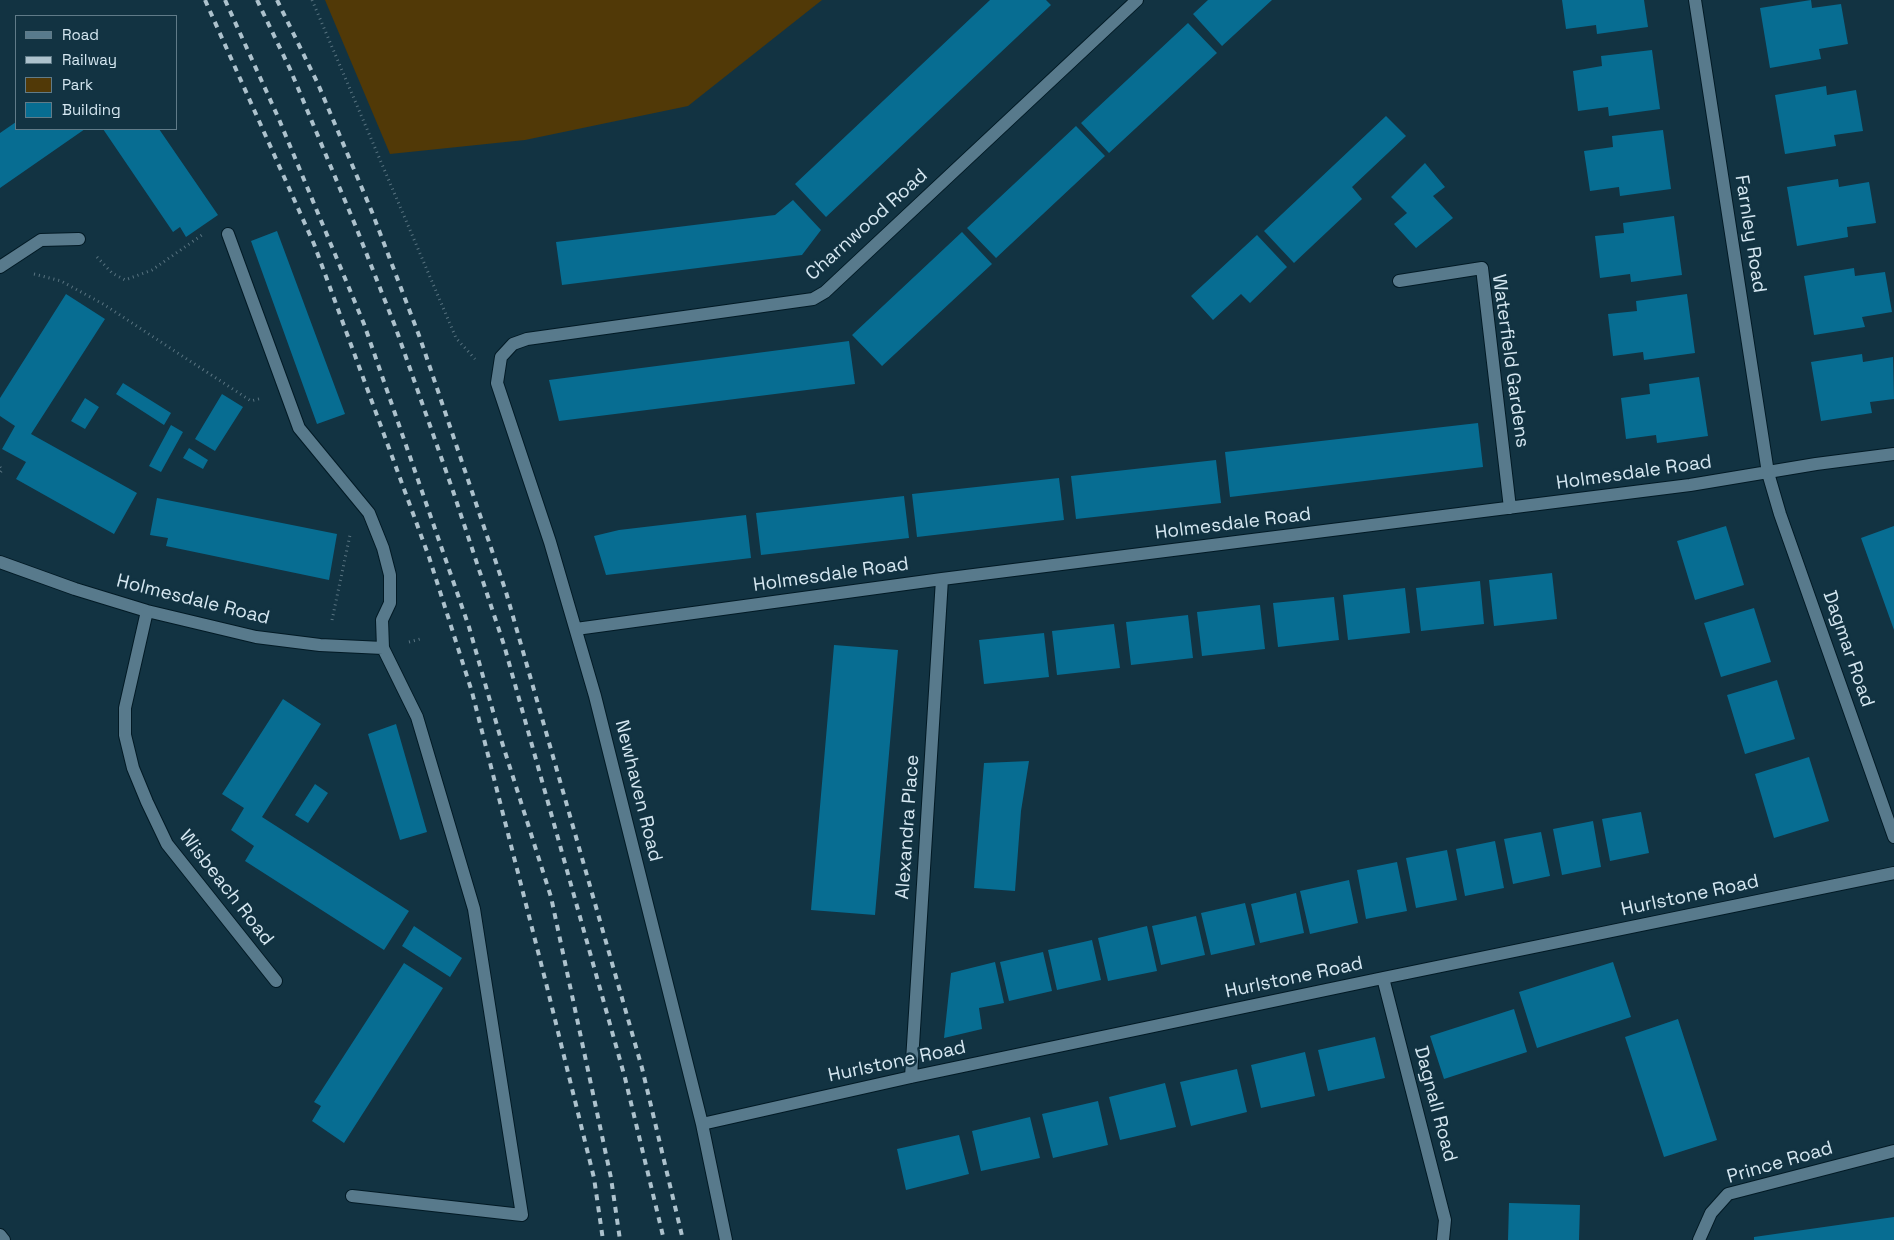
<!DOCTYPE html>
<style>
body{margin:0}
#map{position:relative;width:1894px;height:1240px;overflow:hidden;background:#123342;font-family:"Space Grotesk",sans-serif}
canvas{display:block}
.legend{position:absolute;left:15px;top:15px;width:162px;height:115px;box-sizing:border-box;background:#123342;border:1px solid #607b88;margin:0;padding:6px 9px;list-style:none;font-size:15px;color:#d5e7f1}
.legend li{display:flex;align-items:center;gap:10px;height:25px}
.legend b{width:25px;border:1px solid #607b88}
</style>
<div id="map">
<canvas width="1894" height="1240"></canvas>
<ul class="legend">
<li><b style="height:6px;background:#587a8c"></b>Road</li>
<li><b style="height:6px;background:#adc2cd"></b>Railway</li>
<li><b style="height:14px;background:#513907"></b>Park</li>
<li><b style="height:14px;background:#076d92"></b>Building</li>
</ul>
</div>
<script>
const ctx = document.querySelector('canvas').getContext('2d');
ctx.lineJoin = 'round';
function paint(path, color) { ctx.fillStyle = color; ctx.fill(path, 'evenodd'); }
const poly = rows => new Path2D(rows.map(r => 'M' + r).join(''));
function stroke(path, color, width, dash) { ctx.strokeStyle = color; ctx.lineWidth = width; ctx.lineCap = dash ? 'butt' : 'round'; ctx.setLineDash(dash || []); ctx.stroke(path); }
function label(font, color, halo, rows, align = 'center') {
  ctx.font = font + ' "Space Grotesk",sans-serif'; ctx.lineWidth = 5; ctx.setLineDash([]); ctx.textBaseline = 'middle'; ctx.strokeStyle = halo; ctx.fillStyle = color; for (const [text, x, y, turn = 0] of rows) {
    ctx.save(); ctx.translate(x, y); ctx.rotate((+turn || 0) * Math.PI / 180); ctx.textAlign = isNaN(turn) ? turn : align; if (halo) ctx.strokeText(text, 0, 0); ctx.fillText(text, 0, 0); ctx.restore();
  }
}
const green = poly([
 [325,0,822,0,688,106,525,140,390,154]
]);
const building = poly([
 [990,0,1046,0,1051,5,826,217,795,184],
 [1208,0,1272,0,1222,46,1193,14],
 [1562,0,1644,0,1648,27,1597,34,1596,25,1566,29],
 [1811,0,1812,8,1841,4,1848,44,1819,49,1821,59,1770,68,1760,8],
 [1188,23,1217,53,1109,153,1081,123],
 [1652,50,1660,109,1609,116,1608,107,1578,111,1573,71,1602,66,1601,56],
 [1826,86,1827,95,1856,90,1863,131,1834,135,1836,146,1785,154,1775,95],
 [1386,116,1406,136,1352,187,1362,199,1294,263,1264,231],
 [16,122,16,129,85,129,0,188,0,133],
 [1076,126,1105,156,996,258,967,228],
 [103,129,159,129,218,215,186,237,180,227,173,232],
 [1663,130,1671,189,1620,196,1619,187,1590,191,1584,151,1613,147,1612,136],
 [1425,163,1445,187,1433,196,1453,218,1416,248,1394,224,1407,213,1391,197],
 [1838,179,1839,187,1869,182,1876,223,1847,227,1848,237,1797,246,1787,187],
 [793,200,821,230,802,255,562,285,556,242,775,215],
 [1674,216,1682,275,1631,282,1630,274,1600,278,1595,236,1624,233,1623,223],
 [277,231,345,414,317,424,251,241],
 [962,232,992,264,882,366,852,335],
 [1257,235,1287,267,1250,303,1241,294,1213,320,1191,296],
 [1854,268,1855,276,1885,272,1892,312,1862,317,1865,327,1814,335,1804,276],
 [66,294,105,319,31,434,137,493,114,534,16,479,26,462,2,449,15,426,0,416,0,398],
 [1687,294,1695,353,1644,360,1643,352,1613,356,1608,314,1637,311,1636,301],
 [849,341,855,384,559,421,549,380],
 [1862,354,1863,362,1893,357,1894,399,1870,402,1872,413,1821,421,1811,362],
 [1699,377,1708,436,1657,443,1656,435,1626,439,1621,398,1650,394,1649,384],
 [123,383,171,413,164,425,116,394],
 [222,394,243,407,215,451,195,439],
 [85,398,99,407,85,429,71,421],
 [1478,423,1483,467,1230,497,1225,452],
 [171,425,183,432,161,472,149,466],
 [189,448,208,460,203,469,183,458],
 [1216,460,1221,503,1076,519,1071,476],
 [1059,478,1064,520,917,537,912,494],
 [904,496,909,538,761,555,756,513],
 [157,498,337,534,329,580,166,546,168,538,150,535],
 [746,515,751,558,606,575,594,536,619,530],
 [1726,526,1744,585,1695,600,1677,541],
 [1894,526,1894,630,1861,538],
 [1552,573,1557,619,1494,626,1489,580],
 [1480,581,1484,624,1421,631,1416,588],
 [1405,588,1410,633,1348,640,1343,595],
 [1334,597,1339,640,1278,647,1273,603],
 [1260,605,1265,649,1202,656,1197,612],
 [1754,608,1771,662,1721,677,1704,623],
 [1188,615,1193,658,1131,665,1126,622],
 [1114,624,1120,668,1057,675,1052,631],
 [1044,633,1049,677,984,684,979,640],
 [834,645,898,650,875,915,811,910],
 [1777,680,1795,739,1745,754,1727,695],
 [283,699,321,724,262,817,409,911,384,950,245,861,254,846,231,830,244,808,222,794],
 [396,724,427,832,400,840,368,734],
 [1809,757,1829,821,1774,838,1755,774],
 [1029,761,1021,811,1015,891,974,888,984,763],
 [315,784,328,793,308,823,295,815],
 [1641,812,1649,853,1610,861,1602,819],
 [1593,821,1601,867,1562,875,1553,829],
 [1541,832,1550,876,1513,884,1504,839],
 [1495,841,1504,888,1465,896,1456,849],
 [1447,850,1457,900,1416,908,1406,858],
 [1397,862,1407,911,1366,919,1357,870],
 [1349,880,1358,923,1310,934,1300,891],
 [1296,893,1304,933,1260,943,1251,904],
 [1245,903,1255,945,1211,955,1201,913],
 [1196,916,1205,955,1161,965,1152,926],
 [414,926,462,958,450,977,402,946],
 [1147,926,1157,971,1108,981,1098,938],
 [1092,940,1101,980,1057,990,1048,950],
 [1043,952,1052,991,1009,1001,1000,962],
 [995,962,1004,1003,979,1008,982,1029,944,1038,951,973],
 [1613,962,1631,1017,1537,1048,1519,992],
 [404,963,443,988,344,1143,312,1121,321,1106,314,1102],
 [1514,1009,1527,1052,1444,1079,1430,1036],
 [1678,1019,1717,1140,1664,1157,1625,1037],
 [1375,1037,1385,1078,1328,1091,1318,1050],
 [1305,1052,1315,1096,1261,1108,1251,1065],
 [1237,1069,1247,1112,1191,1126,1180,1082],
 [1165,1083,1176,1127,1120,1140,1109,1097],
 [1098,1101,1108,1145,1053,1158,1042,1114],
 [1030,1117,1040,1158,981,1171,972,1131],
 [959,1135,969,1174,906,1190,897,1149],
 [1509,1203,1580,1205,1579,1240,1508,1240],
 [1894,1217,1894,1240,1754,1240,1754,1237]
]);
const path = poly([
 [312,0,456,338,475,359],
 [97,257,112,273,125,280,152,270,202,235],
 [34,274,61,281,103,304,251,401,262,398],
 [0,467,2,470,0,473],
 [332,620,350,535],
 [409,642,420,639]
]);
const minor = poly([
 [1695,0,1768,473,1780,514,1894,837],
 [228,234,299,428,369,513,383,548,390,575,390,603,382,620,383,648,417,717,474,909,522,1215,352,1196],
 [0,267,41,240,79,239],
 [1399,281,1482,268,1510,508],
 [0,562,75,589,147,611,256,637,320,645,383,648],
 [147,611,125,708,125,735,133,768,147,802,167,844,276,981],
 [576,629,942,579,1690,485,1816,464,1894,454],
 [1383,978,1445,1220,1443,1240],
 [911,1077,942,579],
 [702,1124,911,1077,1383,978,1894,873],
 [0,1235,4,1240],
 [726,1240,702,1124,595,696,550,542,497,383,501,357,513,344,527,339,813,299,825,292,1137,0],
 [1699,1240,1711,1213,1728,1194,1894,1151]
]);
const rail = poly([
 [205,0,314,244,429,557,472,692,546,983,594,1178,603,1240],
 [225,0,278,117,364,324,469,627,500,736,551,897,611,1178,620,1240],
 [257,0,290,69,356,227,395,326,453,491,504,645,625,1078,664,1240],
 [277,0,318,84,372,212,420,338,506,592,642,1068,683,1240]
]);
const streetNames = [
 ["Charnwood Road",867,225,-42],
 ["Farnley Road",1750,234,81],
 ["Waterfield Gardens",1510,361,82],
 ["Holmesdale Road",1634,473,-8],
 ["Holmesdale Road",1233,524,-7],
 ["Holmesdale Road",831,575,-8],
 ["Holmesdale Road",193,600,14],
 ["Dagmar Road",1848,649,71],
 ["Newhaven Road",638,791,76],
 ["Alexandra Place",908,827,-86],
 ["Wisbeach Road",226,888,52],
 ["Hurlstone Road",1690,896,-12],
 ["Hurlstone Road",1294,978,-12],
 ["Hurlstone Road",897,1062,-12],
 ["Dagnall Road",1435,1104,75],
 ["Prince Road",1780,1163,-16]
];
paint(green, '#513907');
paint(building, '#076d92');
stroke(minor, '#021a25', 14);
stroke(path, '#597481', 3, [1, 4]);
stroke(minor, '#587a8c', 12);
stroke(rail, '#adc2cd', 4, [6, 6]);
label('19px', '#d5e7f1', '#123342', streetNames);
</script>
